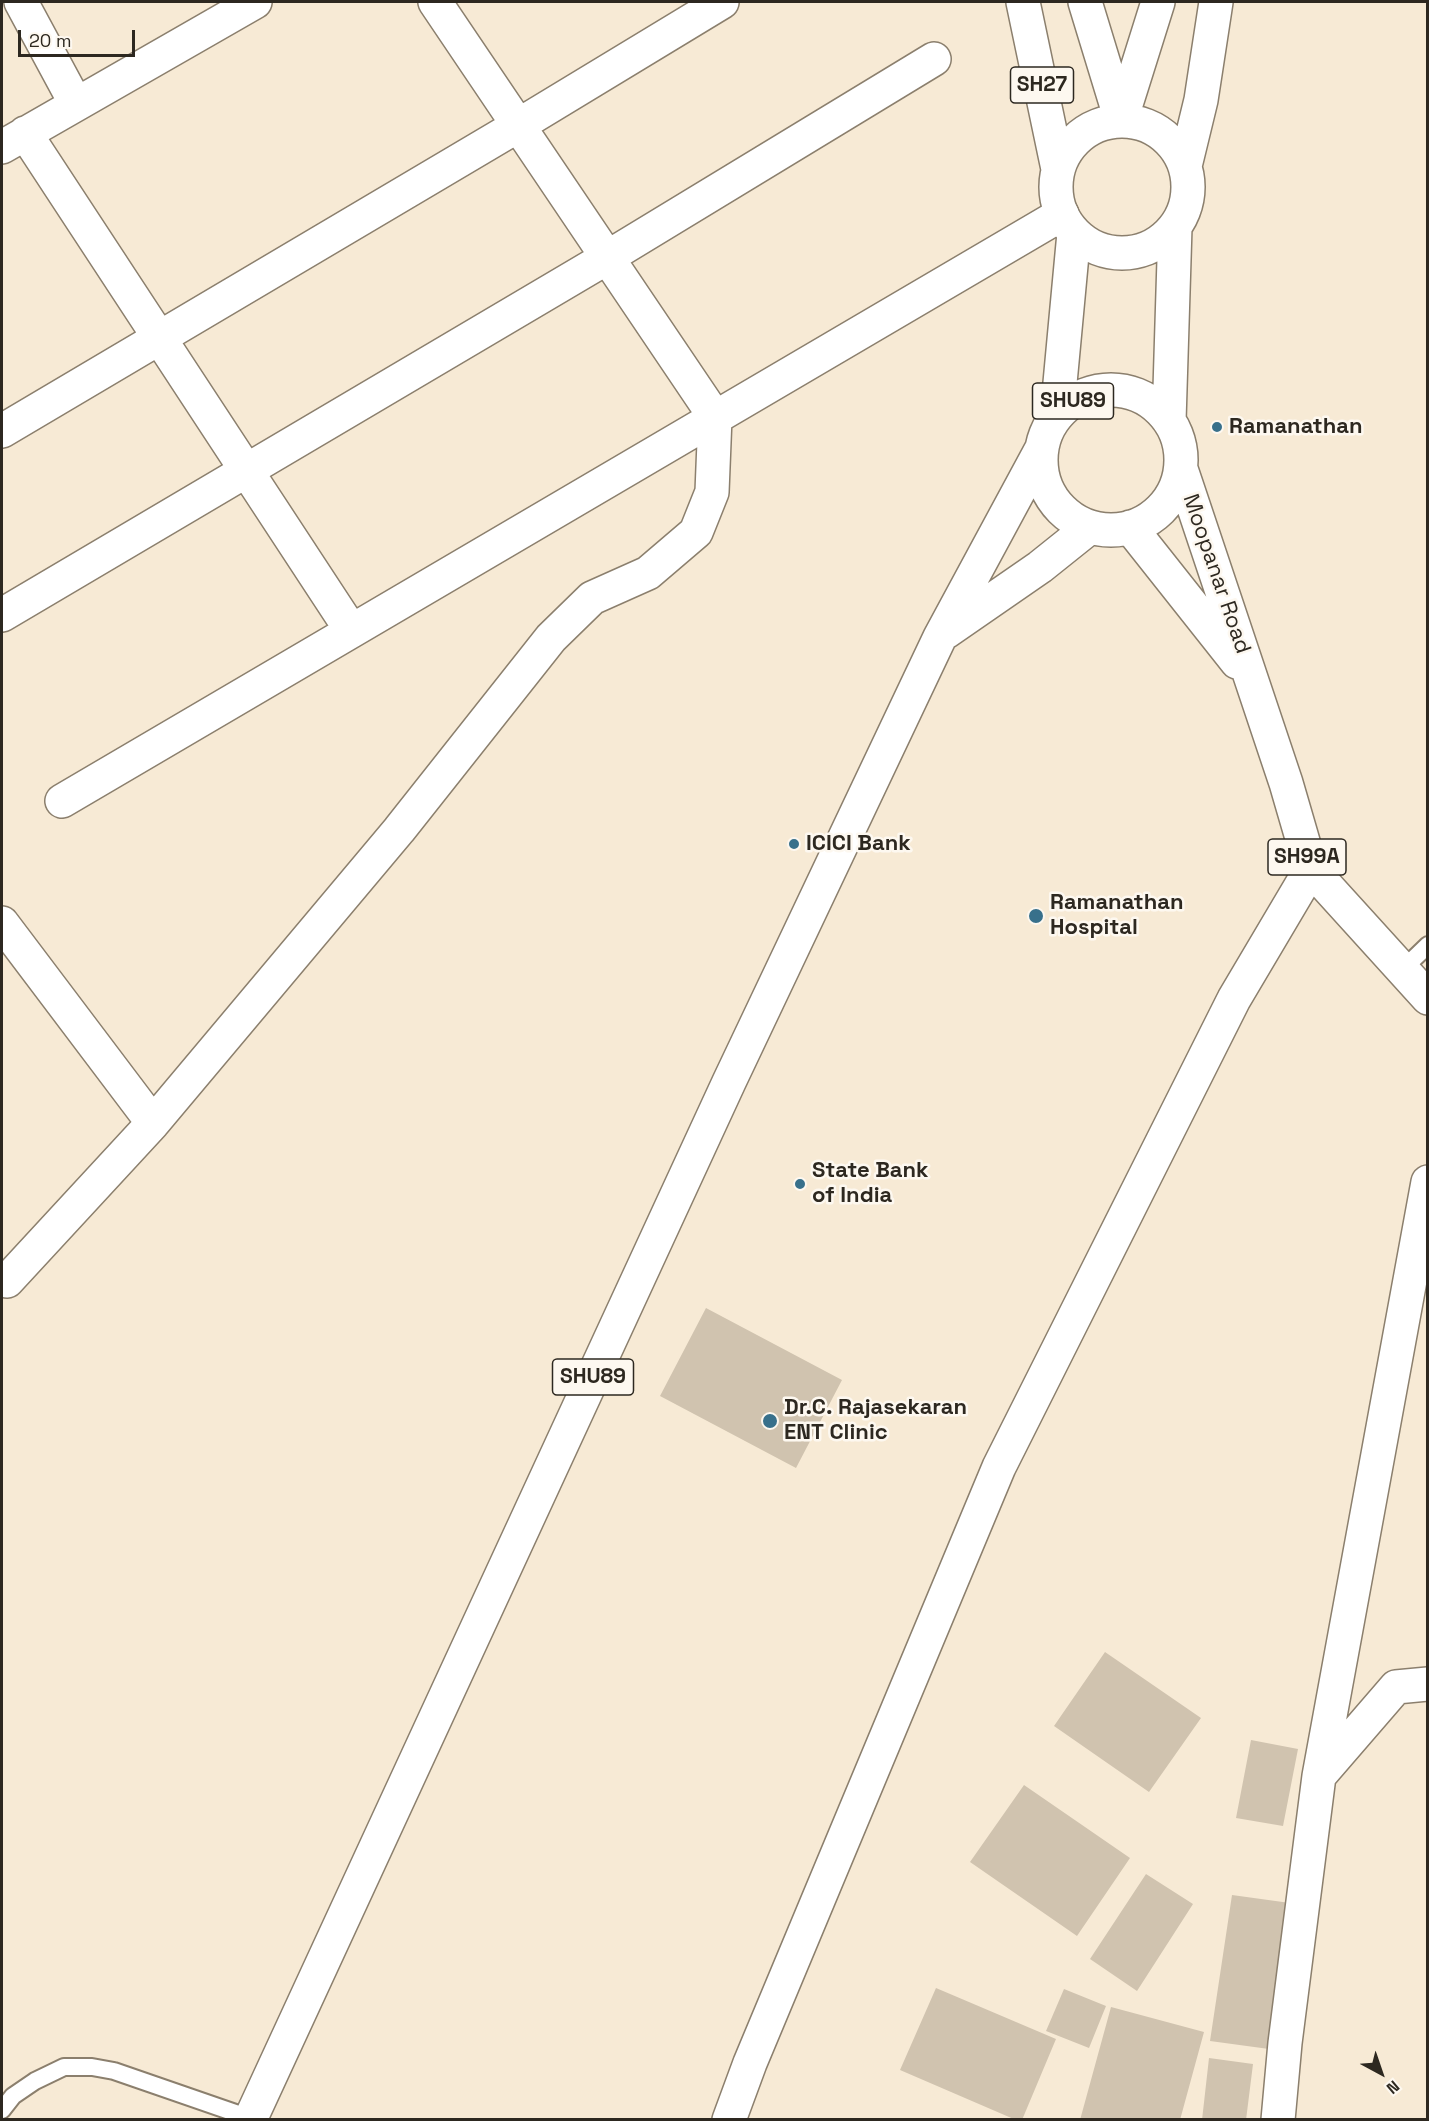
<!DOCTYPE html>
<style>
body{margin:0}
#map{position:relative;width:1429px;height:2121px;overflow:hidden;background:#f7ead5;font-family:"Space Grotesk",sans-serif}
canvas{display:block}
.frame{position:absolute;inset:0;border:3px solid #2d2820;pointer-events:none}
.north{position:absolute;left:1351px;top:2043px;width:60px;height:60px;-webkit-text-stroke:4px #fdf8f0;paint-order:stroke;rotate:140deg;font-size:16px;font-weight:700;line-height:24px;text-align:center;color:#2d2820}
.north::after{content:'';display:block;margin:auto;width:21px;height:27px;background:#2d2820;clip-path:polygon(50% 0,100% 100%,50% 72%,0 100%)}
.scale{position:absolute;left:18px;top:30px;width:117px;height:27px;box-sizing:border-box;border:3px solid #2d2820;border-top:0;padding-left:8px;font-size:18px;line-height:21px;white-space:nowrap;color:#2d2820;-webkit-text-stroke:4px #fdf8f0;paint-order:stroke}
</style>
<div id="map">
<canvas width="1429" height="2121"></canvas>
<div class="frame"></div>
<div class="north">N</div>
<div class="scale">20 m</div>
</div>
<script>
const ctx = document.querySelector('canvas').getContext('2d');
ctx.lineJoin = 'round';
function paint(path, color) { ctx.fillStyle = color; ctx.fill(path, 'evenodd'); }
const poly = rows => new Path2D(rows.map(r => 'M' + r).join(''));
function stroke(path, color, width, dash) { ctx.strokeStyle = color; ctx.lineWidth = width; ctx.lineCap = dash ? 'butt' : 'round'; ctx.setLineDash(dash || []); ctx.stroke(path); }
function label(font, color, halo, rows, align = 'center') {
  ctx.font = font + ' "Space Grotesk",sans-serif'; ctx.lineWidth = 5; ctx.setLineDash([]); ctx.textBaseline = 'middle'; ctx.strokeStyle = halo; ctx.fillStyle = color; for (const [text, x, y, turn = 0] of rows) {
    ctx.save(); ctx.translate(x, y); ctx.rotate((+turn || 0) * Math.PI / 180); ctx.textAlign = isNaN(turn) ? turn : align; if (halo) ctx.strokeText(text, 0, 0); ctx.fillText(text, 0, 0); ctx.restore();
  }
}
const building = poly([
 [706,1308,842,1380,796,1468,660,1396],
 [1105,1652,1201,1718,1149,1792,1054,1726],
 [1251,1740,1298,1749,1283,1826,1236,1818],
 [1024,1785,1130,1858,1077,1936,970,1862],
 [1146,1874,1193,1904,1137,1991,1090,1959],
 [1232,1895,1290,1903,1269,2049,1210,2041],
 [936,1988,1056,2039,1022,2120,1016,2120,900,2070],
 [1064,1989,1106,2006,1089,2048,1046,2031],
 [1111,2007,1204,2032,1180,2120,1080,2120],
 [1209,2058,1253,2064,1246,2120,1202,2120]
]);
const service = poly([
 [1402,970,1428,945],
 [2,2110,13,2096,35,2081,64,2067,92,2067,114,2071,250,2118]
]);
const minor = poly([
 [21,2,76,104],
 [25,133,351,630],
 [2,147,255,2],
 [2,431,519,125,722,2],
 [2,615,608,257,934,59],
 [62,801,1062,214],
 [2,923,153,1123],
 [7,1281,153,1123,399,830,551,638,592,598,648,573,696,532,712,492,715,417,435,2],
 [1320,1775,1396,1687,1428,1684],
 [729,2120,750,2063,999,1467,1234,999,1311,869],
 [1278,2120,1285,2043,1319,1776,1428,1182]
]);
const primary = poly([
 [1023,2,1058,169],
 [1085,2,1121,120],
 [1121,120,1158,2],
 '1056 187a66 66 0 1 1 132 0a66 66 0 1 1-132 0Z',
 [1185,166,1201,100,1216,2],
 '1041 460a70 70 0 1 1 140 0a70 70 0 1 1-140 0Z',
 [1057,415,1074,233],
 [1169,421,1175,227],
 [1181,469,1286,783,1311,869,1428,998],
 [1130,527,1237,662],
 [946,632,1040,567,1090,527],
 [250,2120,729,1082,940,637,1042,448]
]);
const markers = [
 [1217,427,6,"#38708b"],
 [794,844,6,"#38708b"],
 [1036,916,8,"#38708b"],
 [800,1184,6,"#38708b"],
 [770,1421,8,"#38708b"]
];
const shields = [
 [1042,85,63],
 [1073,401,81],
 [1307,857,78],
 [593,1377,81]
];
const shieldNames = [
 ["SH27",1042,85],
 ["SHU89",1073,401],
 ["SH99A",1307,857],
 ["SHU89",593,1377]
];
const poiNames = [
 ["Ramanathan",1229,427],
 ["ICICI Bank",806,844],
 ["Ramanathan",1050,903],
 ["Hospital",1050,928],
 ["State Bank",812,1171],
 ["of India",812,1196],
 ["Dr.C. Rajasekaran",784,1408],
 ["ENT Clinic",784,1433]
];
const streetNames = [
 ["Moopanar Road",1216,574,71]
];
paint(building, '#d0c3af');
stroke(service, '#8b7f6d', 20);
stroke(minor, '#8b7f6d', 36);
stroke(primary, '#8b7f6d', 36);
stroke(service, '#fff', 16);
stroke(minor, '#fff', 33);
stroke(primary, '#fff', 33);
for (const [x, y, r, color] of markers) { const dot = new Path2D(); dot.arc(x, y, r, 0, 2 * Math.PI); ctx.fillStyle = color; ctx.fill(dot); stroke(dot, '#fdf8f0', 2); }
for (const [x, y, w] of shields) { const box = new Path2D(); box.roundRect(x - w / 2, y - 18, w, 36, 4.5); ctx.fillStyle = '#fdf8f0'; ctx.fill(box); stroke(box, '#2d2820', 1.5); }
label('bold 21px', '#2d2820', null, shieldNames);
label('bold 22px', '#2d2820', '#fdf8f0', poiNames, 'left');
label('22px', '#2d2820', '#fdf8f0', streetNames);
</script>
